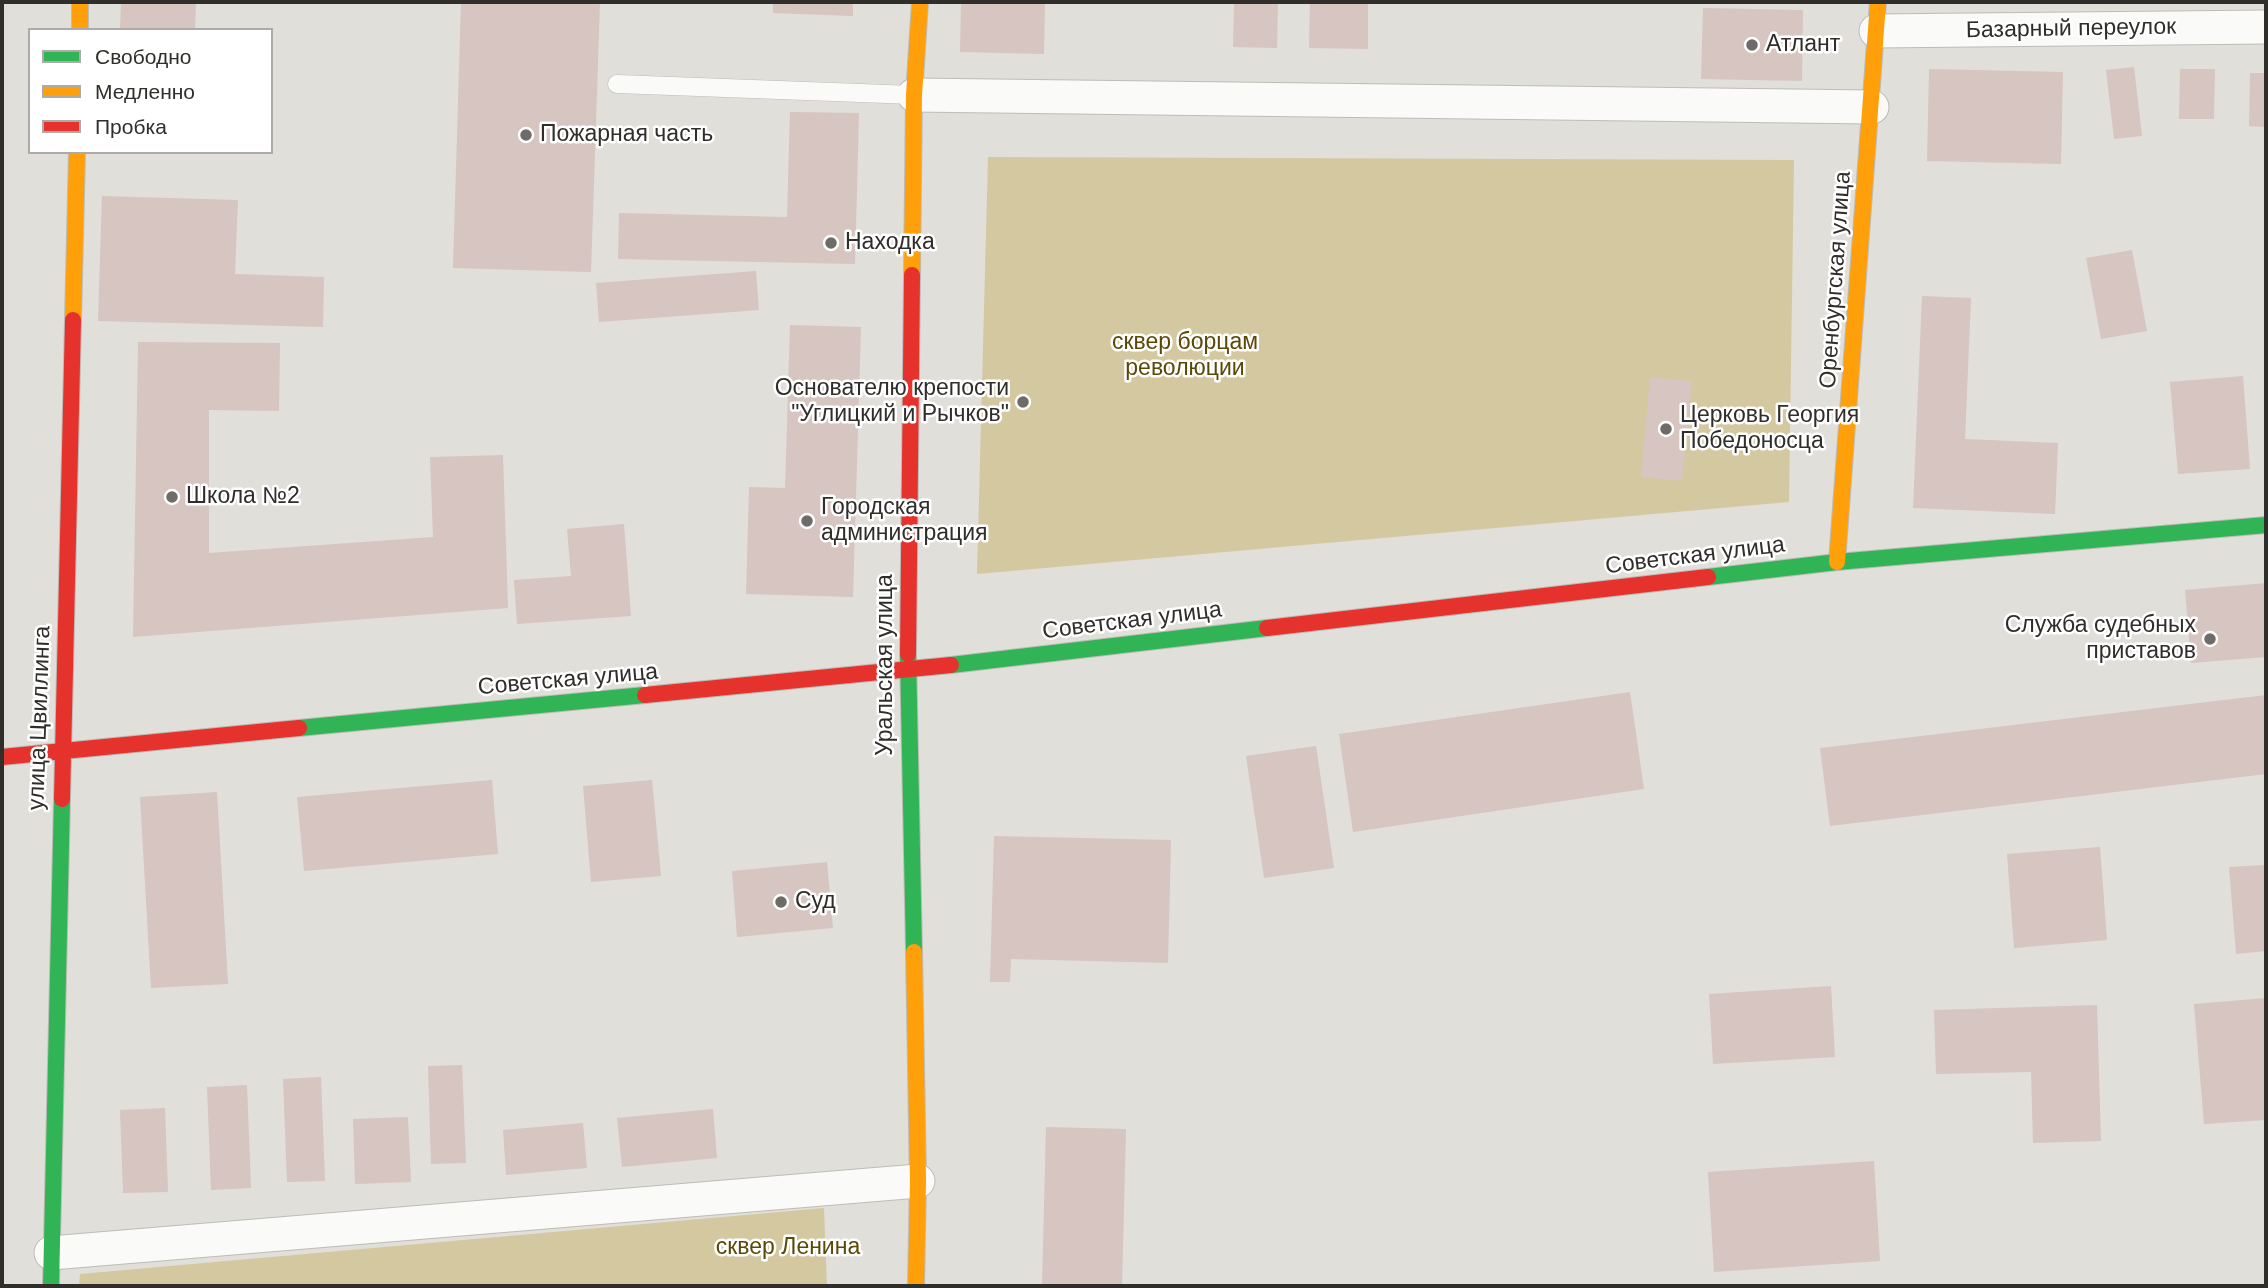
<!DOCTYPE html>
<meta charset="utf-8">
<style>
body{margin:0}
#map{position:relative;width:2268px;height:1288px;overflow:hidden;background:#e0dfda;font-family:Arial,sans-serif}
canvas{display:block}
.frame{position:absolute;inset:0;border:4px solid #302e2b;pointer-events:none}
.legend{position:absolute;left:28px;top:28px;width:245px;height:126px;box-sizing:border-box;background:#fff;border:2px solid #acabaa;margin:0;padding:9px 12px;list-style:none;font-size:21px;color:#302e2b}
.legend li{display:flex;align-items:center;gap:14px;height:35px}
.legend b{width:35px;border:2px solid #acabaa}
</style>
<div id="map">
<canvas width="2268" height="1288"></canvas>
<div class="frame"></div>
<ul class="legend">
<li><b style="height:9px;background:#30b455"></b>Свободно</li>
<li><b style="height:9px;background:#ff9f0a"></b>Медленно</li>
<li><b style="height:9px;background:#e5322d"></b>Пробка</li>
</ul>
</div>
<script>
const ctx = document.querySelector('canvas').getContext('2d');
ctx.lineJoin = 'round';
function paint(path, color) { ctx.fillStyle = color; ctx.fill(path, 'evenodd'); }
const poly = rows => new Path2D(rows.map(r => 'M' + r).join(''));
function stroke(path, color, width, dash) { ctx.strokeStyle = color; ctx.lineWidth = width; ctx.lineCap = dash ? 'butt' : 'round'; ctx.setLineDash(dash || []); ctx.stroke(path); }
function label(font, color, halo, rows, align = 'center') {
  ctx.font = font + ' Arial,sans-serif'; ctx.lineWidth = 5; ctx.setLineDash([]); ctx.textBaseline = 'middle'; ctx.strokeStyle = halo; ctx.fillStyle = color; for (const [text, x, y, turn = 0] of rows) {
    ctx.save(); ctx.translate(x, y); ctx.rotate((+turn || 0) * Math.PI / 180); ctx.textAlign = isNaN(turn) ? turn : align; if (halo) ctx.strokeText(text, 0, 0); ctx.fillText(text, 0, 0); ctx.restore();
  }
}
const green = poly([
 [988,157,1794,160,1789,502,977,574],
 [824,1208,827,1286,79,1286,80,1274]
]);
const building = poly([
 [121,2,196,2,195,30,120,30],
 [461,2,600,2,591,272,453,268],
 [773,2,853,2,853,16,773,13],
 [961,2,1045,2,1044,54,960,52],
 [1234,2,1278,2,1277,48,1233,47],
 [1310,2,1368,2,1368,49,1309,48],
 [1703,8,1803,10,1802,81,1701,79],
 [2134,67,2142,136,2114,139,2106,70],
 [1929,69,2063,72,2061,164,1927,161],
 [2180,69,2215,69,2214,119,2179,119],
 [2250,73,2266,73,2266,127,2249,126],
 [790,112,859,113,855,264,618,259,619,213,787,217],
 [102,196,238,200,235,274,324,277,323,327,98,321],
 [2132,250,2147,331,2101,339,2086,258],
 [756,271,759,310,599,322,596,283],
 [1922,296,1971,298,1965,439,2058,443,2055,514,1913,508],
 [790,325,861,327,853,597,746,594,749,487,785,488],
 [138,342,280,343,279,411,209,410,209,553,433,537,430,457,503,455,508,608,133,637],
 [2243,376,2250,469,2178,474,2170,382],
 [1650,377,1692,381,1682,481,1641,477],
 [624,524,631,616,517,624,514,580,571,576,567,529],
 [2266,583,2266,657,2191,663,2185,590],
 [1630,692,1644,789,1353,832,1339,734],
 [2266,695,2266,774,1830,826,1820,748],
 [1316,746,1334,868,1264,878,1246,756],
 [492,780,498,854,304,871,297,797],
 [652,780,661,876,591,882,583,786],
 [217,792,228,984,151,988,140,797],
 [994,836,1171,840,1168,963,1011,959,1010,982,990,982],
 [2100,847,2107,940,2014,948,2007,854],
 [827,862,833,928,737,937,732,871],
 [2266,865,2266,951,2236,954,2229,867],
 [1831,986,1835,1057,1713,1064,1709,994],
 [2266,998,2266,1120,2204,1124,2194,1004],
 [2097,1005,2101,1141,2033,1143,2031,1072,1936,1074,1934,1010],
 [462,1065,466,1163,431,1164,428,1066],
 [321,1077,325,1181,287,1182,283,1079],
 [247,1085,251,1188,211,1190,207,1087],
 [165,1108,168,1192,123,1193,120,1110],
 [713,1109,717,1158,622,1167,617,1118],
 [408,1117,411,1182,355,1184,353,1119],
 [583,1123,587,1168,506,1175,503,1130],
 [1046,1127,1126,1129,1122,1286,1042,1286],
 [1874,1161,1880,1261,1714,1272,1708,1172]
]);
const lane = poly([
 [617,84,914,95]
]);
const street = poly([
 [1876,31,2266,27],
 [914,95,1872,107],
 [51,1253,918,1181]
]);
const fast = poly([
 [1708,577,1837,562,2266,525],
 [908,654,914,952],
 [951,665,1267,628],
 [299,728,645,695],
 [51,1286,62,799]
]);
const slow = poly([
 [80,2,80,30],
 [912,275,914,95,920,2],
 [73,320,77,152],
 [1837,562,1878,2],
 [914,952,918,1181,916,1286]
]);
const jam = poly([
 [1267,628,1708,577],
 [908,654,912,275],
 [645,695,951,665],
 [2,757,299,728],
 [62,799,73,320]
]);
const markers = [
 [1752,45,7,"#6e6c68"],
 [526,135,7,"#6e6c68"],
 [831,243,7,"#6e6c68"],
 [1023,402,7,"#6e6c68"],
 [1666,429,7,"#6e6c68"],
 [172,497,7,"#6e6c68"],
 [807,521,7,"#6e6c68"],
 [2210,639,7,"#6e6c68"],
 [781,902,7,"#6e6c68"]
];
const streetNames = [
 ["Базарный переулок",2071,29,-1],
 ["Оренбургская улица",1836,280,-86],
 ["Советская улица",1695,556,-7],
 ["Советская улица",1132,621,-7],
 ["Уральская улица",886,665,-90],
 ["Советская улица",568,680,-5],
 ["улица Цвиллинга",40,718,-88]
];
const poiNames = [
 ["Атлант",1766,45],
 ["Пожарная часть",540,135],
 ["Находка",845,243],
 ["Основателю крепости",1009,389,"right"],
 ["\"Углицкий и Рычков\"",1009,415,"right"],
 ["Церковь Георгия",1680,416],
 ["Победоносца",1680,442],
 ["Школа №2",186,497],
 ["Городская",821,508],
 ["администрация",821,534],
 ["Служба судебных",2196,626,"right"],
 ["приставов",2196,652,"right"],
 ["Суд",795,902]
];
const parkNames = [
 ["сквер борцам",1185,343],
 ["революции",1185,369],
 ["сквер Ленина",788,1248]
];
paint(green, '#d4c8a1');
paint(building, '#d6c5c0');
stroke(lane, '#bdbcb8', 19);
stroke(street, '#bdbcb8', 35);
stroke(fast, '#bdbcb8', 18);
stroke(slow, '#bdbcb8', 18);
stroke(jam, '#bdbcb8', 18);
stroke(lane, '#fafaf9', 18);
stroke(street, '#fafaf9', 33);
stroke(fast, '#30b455', 16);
stroke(slow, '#ff9f0a', 16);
stroke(jam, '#e5322d', 16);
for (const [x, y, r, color] of markers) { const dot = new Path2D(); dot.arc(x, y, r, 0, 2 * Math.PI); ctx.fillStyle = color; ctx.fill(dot); stroke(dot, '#fff', 2.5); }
label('23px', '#302e2b', '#fff', streetNames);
label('23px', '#302e2b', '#fff', poiNames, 'left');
label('23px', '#5a4807', '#fff', parkNames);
</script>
